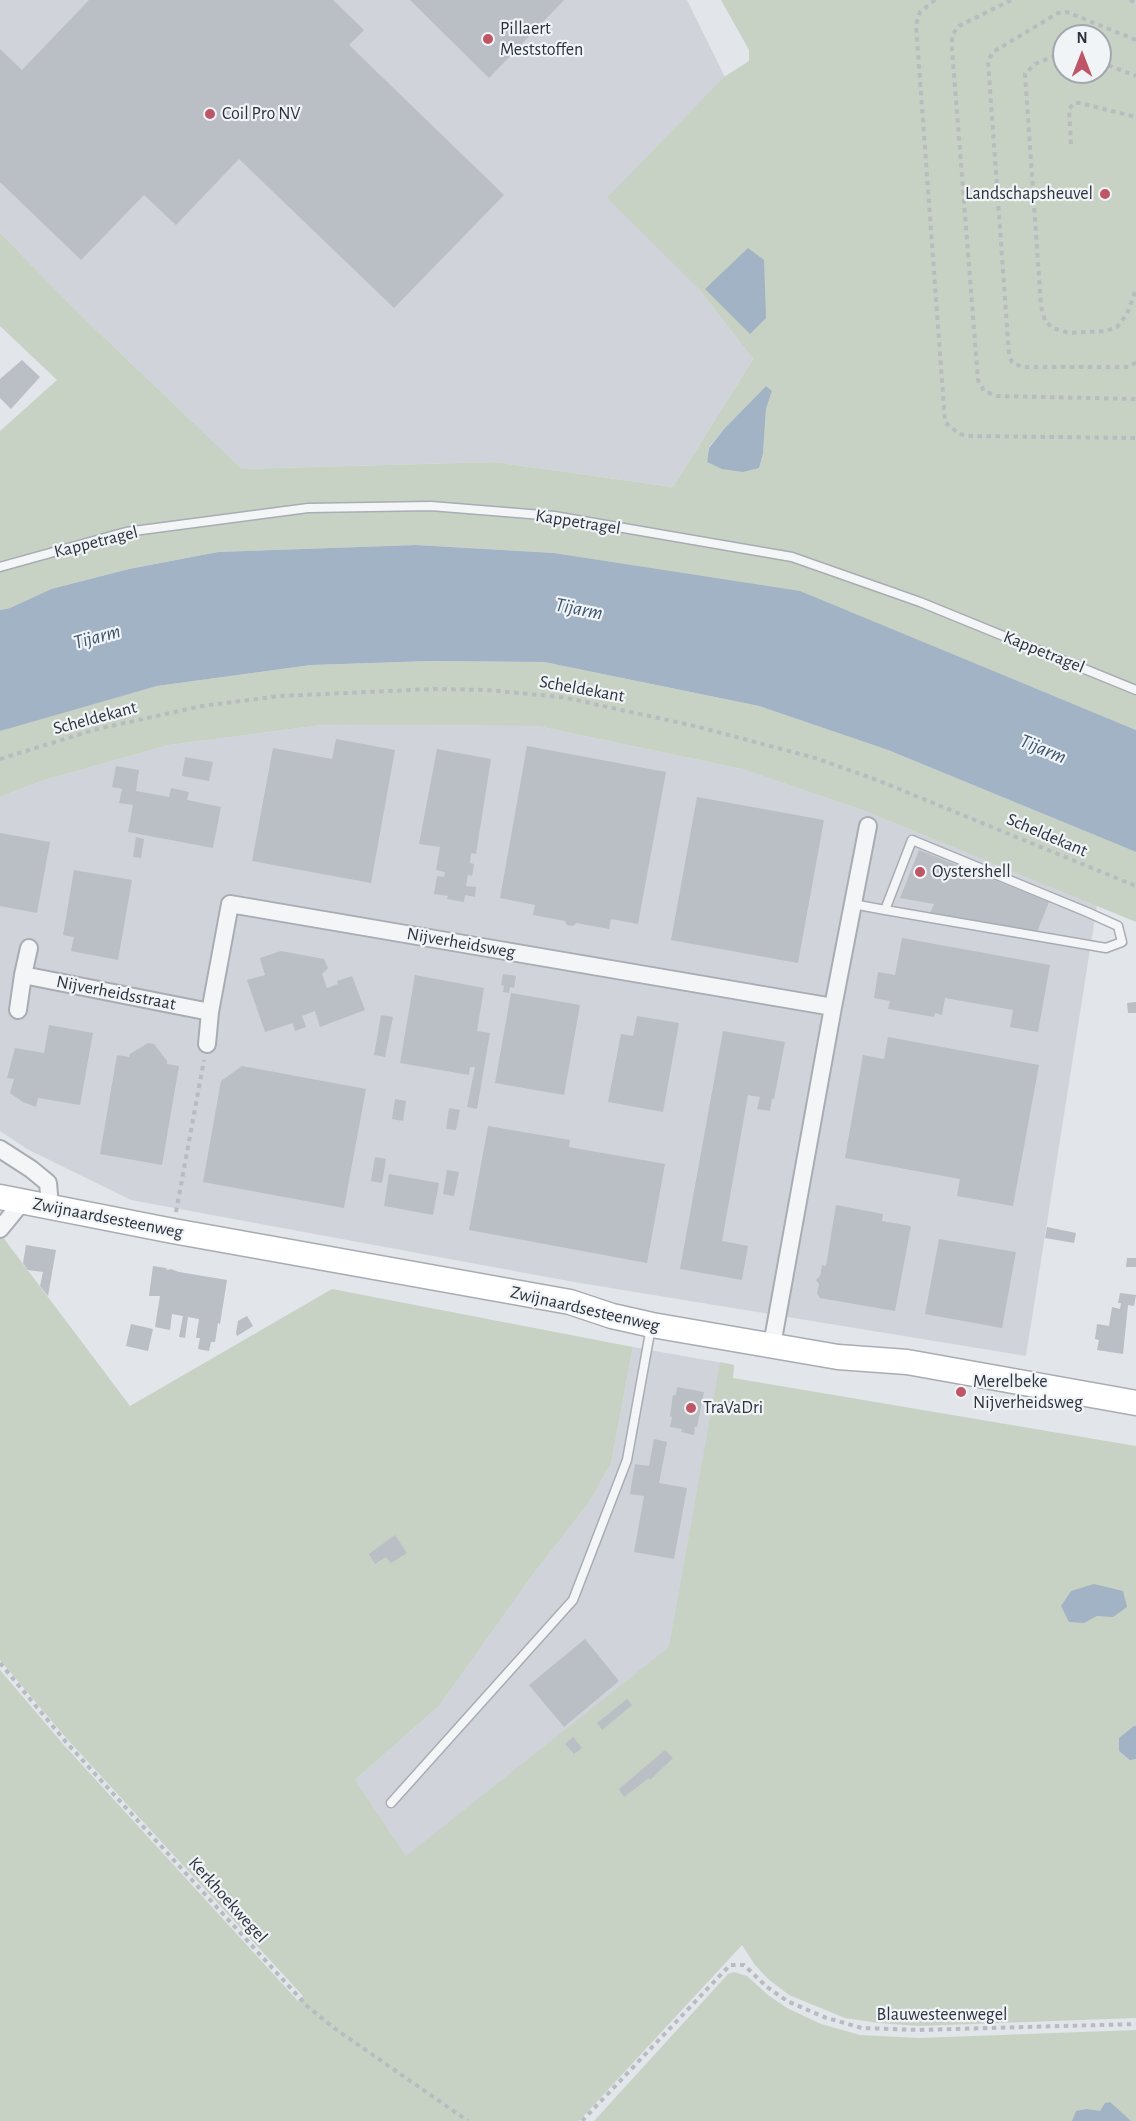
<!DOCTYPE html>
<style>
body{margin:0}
#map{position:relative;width:1136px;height:2121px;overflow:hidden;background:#e2e5e9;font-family:"Alegreya Sans",sans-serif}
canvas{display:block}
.north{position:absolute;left:1052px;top:24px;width:60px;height:60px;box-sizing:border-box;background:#f1f4f6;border:2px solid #a2a7ad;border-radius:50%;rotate:0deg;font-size:16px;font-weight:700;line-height:24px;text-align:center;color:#2c333f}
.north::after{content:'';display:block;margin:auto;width:21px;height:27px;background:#bf5668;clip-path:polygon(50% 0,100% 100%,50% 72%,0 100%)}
</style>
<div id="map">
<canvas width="1136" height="2121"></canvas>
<div class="north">N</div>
</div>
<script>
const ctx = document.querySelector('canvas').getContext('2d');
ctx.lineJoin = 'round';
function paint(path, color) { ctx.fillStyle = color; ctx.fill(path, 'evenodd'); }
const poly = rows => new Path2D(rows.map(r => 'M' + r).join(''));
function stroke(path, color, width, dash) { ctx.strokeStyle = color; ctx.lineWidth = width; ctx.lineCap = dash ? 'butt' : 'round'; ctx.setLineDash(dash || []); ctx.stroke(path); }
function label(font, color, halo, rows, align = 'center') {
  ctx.font = font + ' "Alegreya Sans",sans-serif'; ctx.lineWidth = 4.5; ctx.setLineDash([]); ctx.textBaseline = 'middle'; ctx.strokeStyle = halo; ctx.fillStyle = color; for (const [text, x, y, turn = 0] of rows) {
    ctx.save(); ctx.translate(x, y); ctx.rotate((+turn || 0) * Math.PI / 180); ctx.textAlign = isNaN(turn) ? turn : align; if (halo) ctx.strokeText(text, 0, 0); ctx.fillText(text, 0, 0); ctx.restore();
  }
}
const built = poly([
 [0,0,687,0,725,77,705,99,698,288,753,359,673,487,494,462,242,469,87,321,0,233],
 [322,725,537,726,742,769,865,811,1097,905,1026,1356,574,1282,131,1200,27,1149,0,1131,0,797,41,781,169,745],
 [633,1347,734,1365,682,1679,401,1906,355,1780,439,1706,534,1573,588,1504,611,1464]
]);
const green = poly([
 [721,0,1136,0,1136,730,928,645,668,571,554,553,416,545,218,552,129,569,51,589,10,608,0,610,0,431,57,380,0,326,0,233,87,321,242,469,494,462,673,487,753,359,698,288,607,198,724,77,749,61,749,50],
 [1064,36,1100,36,1100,72,1064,72],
 [766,386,772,391,766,409,763,454,759,468,707,462,709,447,724,429],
 [431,661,544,662,759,706,888,750,1136,852,1136,922,865,811,742,769,537,726,322,725,169,745,41,781,0,797,0,731,20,724,157,686,311,665],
 [2,1236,130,1406,332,1289,633,1347,611,1464,588,1504,534,1573,439,1706,355,1780,406,1856,669,1647,720,1362,734,1365,733,1378,1136,1446,1136,2018,918,2026,879,2023,845,2018,789,1995,768,1979,755,1965,742,1945,579,2121,0,2121,0,1670,63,1744,298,2001,303,1996,68,1740,0,1660,0,1238],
 [734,1972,747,1976,768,1995,787,2008,821,2024,860,2035,919,2038,1136,2030,1136,2121,594,2121,728,1974]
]);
const water = poly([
 [748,248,764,260,766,318,750,334,705,289],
 [766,386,772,391,766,409,763,454,759,468,743,472,722,469,707,462,709,448,724,429],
 [416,545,554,553,800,591,1136,730,1136,852,888,750,759,706,544,662,431,661,311,665,157,686,0,731,0,610,10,608,51,589,129,569,218,552],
 [1094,1584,1123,1591,1127,1607,1113,1617,1097,1616,1084,1623,1069,1622,1061,1606,1071,1591],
 [1134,1726,1136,1726,1136,1759,1130,1760,1119,1751,1119,1738],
 [1110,2102,1131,2121,1072,2121,1076,2111,1087,2109,1100,2111,1105,2103]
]);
const building = poly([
 [89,0,333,0,364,30,349,45,504,195,394,308,239,159,176,225,144,195,81,260,0,182,0,49,22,70],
 [410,0,564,0,489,78],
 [22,360,40,377,11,409,0,398,0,379],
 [336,739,395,750,371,883,252,861,273,748,332,759],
 [527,746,666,772,638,924,611,919,609,929,576,923,573,926,567,925,565,921,533,915,535,905,500,898],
 [437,749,491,759,476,854,471,853,470,863,474,864,472,876,468,875,466,886,476,887,475,897,465,895,464,902,447,899,448,896,434,894,437,876,444,877,445,872,436,870,440,847,419,844],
 [185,757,213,762,209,781,182,776],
 [116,766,139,770,136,791,169,797,171,788,189,792,187,800,221,807,213,848,128,832,133,805,119,803,122,789,112,787],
 [697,797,824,820,798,963,671,940],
 [0,833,50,842,37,913,0,906],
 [136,837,144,839,141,858,133,857],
 [919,850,1049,902,1037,932,930,913,934,904,900,898],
 [74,870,132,880,118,960,71,951,74,937,63,935],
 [902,938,1050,965,1038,1032,1010,1027,1013,1010,945,998,942,1015,935,1013,934,1017,888,1009,890,1001,874,998,878,972,895,975],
 [281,951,324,959,328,968,322,974,327,988,338,984,337,981,352,976,365,1010,320,1027,315,1011,302,1016,306,1027,295,1031,293,1023,265,1032,247,980,265,975,260,958],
 [503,974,516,976,514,988,510,987,509,993,503,992,504,986,501,985],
 [415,975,484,988,477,1031,490,1033,477,1109,467,1107,475,1067,470,1067,469,1075,400,1063],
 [511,993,580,1005,564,1095,495,1083],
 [1136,1002,1136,1013,1128,1013,1127,1003],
 [381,1015,393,1017,385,1057,374,1055],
 [637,1016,679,1023,663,1112,608,1102,621,1034,633,1036],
 [49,1025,93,1033,80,1105,38,1098,36,1107,23,1102,10,1093,14,1079,7,1078,15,1048,44,1053],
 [723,1031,785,1042,774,1099,772,1099,770,1111,757,1109,760,1097,748,1095,722,1241,748,1246,742,1280,680,1269],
 [888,1037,1039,1065,1013,1206,957,1196,960,1179,845,1158,863,1055,884,1059],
 [148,1043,154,1044,167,1061,167,1064,179,1066,162,1165,100,1154,117,1055,129,1057,130,1054],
 [242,1066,366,1089,344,1208,203,1182,221,1081],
 [395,1099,406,1101,403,1121,392,1119],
 [449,1108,460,1110,456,1130,446,1129],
 [488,1126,570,1140,569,1147,665,1164,647,1263,469,1230],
 [375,1157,386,1159,382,1183,371,1181],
 [447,1170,459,1172,454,1196,443,1194],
 [389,1174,439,1183,433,1215,384,1206],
 [836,1205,883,1214,882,1221,911,1226,895,1311,820,1298,817,1293,819,1284,816,1280,820,1276,822,1265,826,1266],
 [1047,1227,1076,1233,1074,1243,1045,1238],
 [939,1239,1016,1252,1002,1328,925,1314],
 [26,1245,56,1250,48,1296,40,1286,43,1272,28,1270,23,1263],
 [1127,1258,1136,1258,1136,1267,1126,1267],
 [153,1266,166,1268,167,1270,171,1269,179,1272,227,1280,220,1324,218,1323,215,1342,211,1342,209,1351,198,1349,200,1338,196,1338,199,1319,188,1317,185,1338,179,1337,183,1316,172,1314,170,1330,155,1327,160,1296,149,1296],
 [1120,1293,1136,1295,1134,1306,1128,1305,1123,1354,1097,1350,1099,1340,1095,1339,1097,1324,1109,1326,1112,1307,1120,1309,1121,1303,1118,1303],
 [247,1316,253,1326,237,1336,236,1333,238,1321],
 [131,1324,153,1329,148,1351,126,1346],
 [677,1387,704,1392,697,1427,695,1427,694,1435,681,1432,682,1429,670,1427,672,1417,670,1416,673,1395,676,1395],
 [654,1439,667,1442,659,1483,687,1488,674,1559,634,1552,644,1496,630,1494,632,1481,635,1464,649,1466],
 [395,1535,407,1553,391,1563,386,1557,375,1564,369,1554],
 [585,1639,619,1681,564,1727,529,1685],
 [627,1699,632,1705,602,1730,597,1723],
 [573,1737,582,1748,574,1754,565,1744],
 [665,1750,673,1758,650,1780,649,1778,624,1797,619,1789]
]);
const path = poly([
 [935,0,920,12,916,25,945,422,959,434,970,436,1136,438],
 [1011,0,959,26,952,35,952,49,978,380,984,391,997,396,1136,399],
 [1130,0,1136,3],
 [1136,40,1067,12,1058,13,993,52,988,61,1009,355,1012,362,1022,367,1129,367,1136,362],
 [1064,52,1035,64,1025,74,1041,306,1045,321,1053,328,1069,333,1106,331,1117,327,1127,314,1136,289],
 [1100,62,1136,76],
 [1071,144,1069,109,1074,103,1080,103,1136,117],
 [0,759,97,729,202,706,280,696,433,689,487,690,540,695,567,698,699,727,815,758,877,780,1136,886],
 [176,1212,204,1060],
 [0,1663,66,1742,307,2006,334,2028,468,2121],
 [582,2121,730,1965,744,1965,767,1987,787,2001,824,2017,862,2028,919,2030,1136,2024]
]);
const service = poly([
 [0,567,126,532,308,508,431,506,554,516,792,557,920,602,1136,690],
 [853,904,885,910,1106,948,1122,942,1118,926,1087,912,912,840,885,910],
 [391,1803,573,1600,627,1460,651,1327]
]);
const minor = poly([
 [23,975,210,1012],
 [18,1010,23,975,29,948],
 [207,1044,210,1012,230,904,833,1007],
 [0,1149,31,1169,48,1183,50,1206],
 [0,1229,23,1201],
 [772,1345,833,1007,868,826]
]);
const secondary = poly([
 [0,1197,173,1231,570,1302,612,1316,652,1325,838,1357,907,1362,1136,1403]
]);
const markers = [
 [488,39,6,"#bf5668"],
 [210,114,6,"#bf5668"],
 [1105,194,6,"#bf5668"],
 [920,872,6,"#bf5668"],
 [961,1392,6,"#bf5668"],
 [691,1408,6,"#bf5668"]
];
const poiNames = [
 ["Pillaert",500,29],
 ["Meststoffen",500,50],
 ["Coil Pro NV",222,114],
 ["Landschapsheuvel",1093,194,"right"],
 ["Oystershell",932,872],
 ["Merelbeke",973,1382],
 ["Nijverheidsweg",973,1403],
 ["TraVaDri",703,1408]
];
const streetNames = [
 ["Kappetragel",578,522,9],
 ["Kappetragel",96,542,-14],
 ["Kappetragel",1044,652,22],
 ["Scheldekant",582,689,10],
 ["Scheldekant",95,718,-15],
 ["Scheldekant",1047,835,23],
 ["Nijverheidsweg",461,943,10],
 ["Nijverheidsstraat",116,993,11],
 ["Zwijnaardsesteenweg",108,1218,11],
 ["Zwijnaardsesteenweg",585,1309,13],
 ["Kerkhoekwegel",228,1900,48],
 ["Blauwesteenwegel",942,2015]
];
const waterNames = [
 ["Tijarm",579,609,11],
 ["Tijarm",97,637,-15],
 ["Tijarm",1043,749,22]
];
paint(built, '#d0d4da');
paint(green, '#c8d2c4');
paint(water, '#a1b3c4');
paint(building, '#babec5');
stroke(service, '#a8acb3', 11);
stroke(minor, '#a8acb3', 20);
stroke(secondary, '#a8acb3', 27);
stroke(path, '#b8bbc0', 4, [4.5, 4.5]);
stroke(service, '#f4f5f7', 8);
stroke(minor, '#f4f5f7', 16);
stroke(secondary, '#fff', 24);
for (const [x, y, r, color] of markers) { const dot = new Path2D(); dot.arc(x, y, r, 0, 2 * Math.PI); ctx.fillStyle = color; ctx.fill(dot); stroke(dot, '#f1f4f6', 2); }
label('18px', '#2c333f', '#f1f4f6', poiNames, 'left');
label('18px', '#2c333f', '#f1f4f6', streetNames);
label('italic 20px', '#3b536e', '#f1f4f6', waterNames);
</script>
